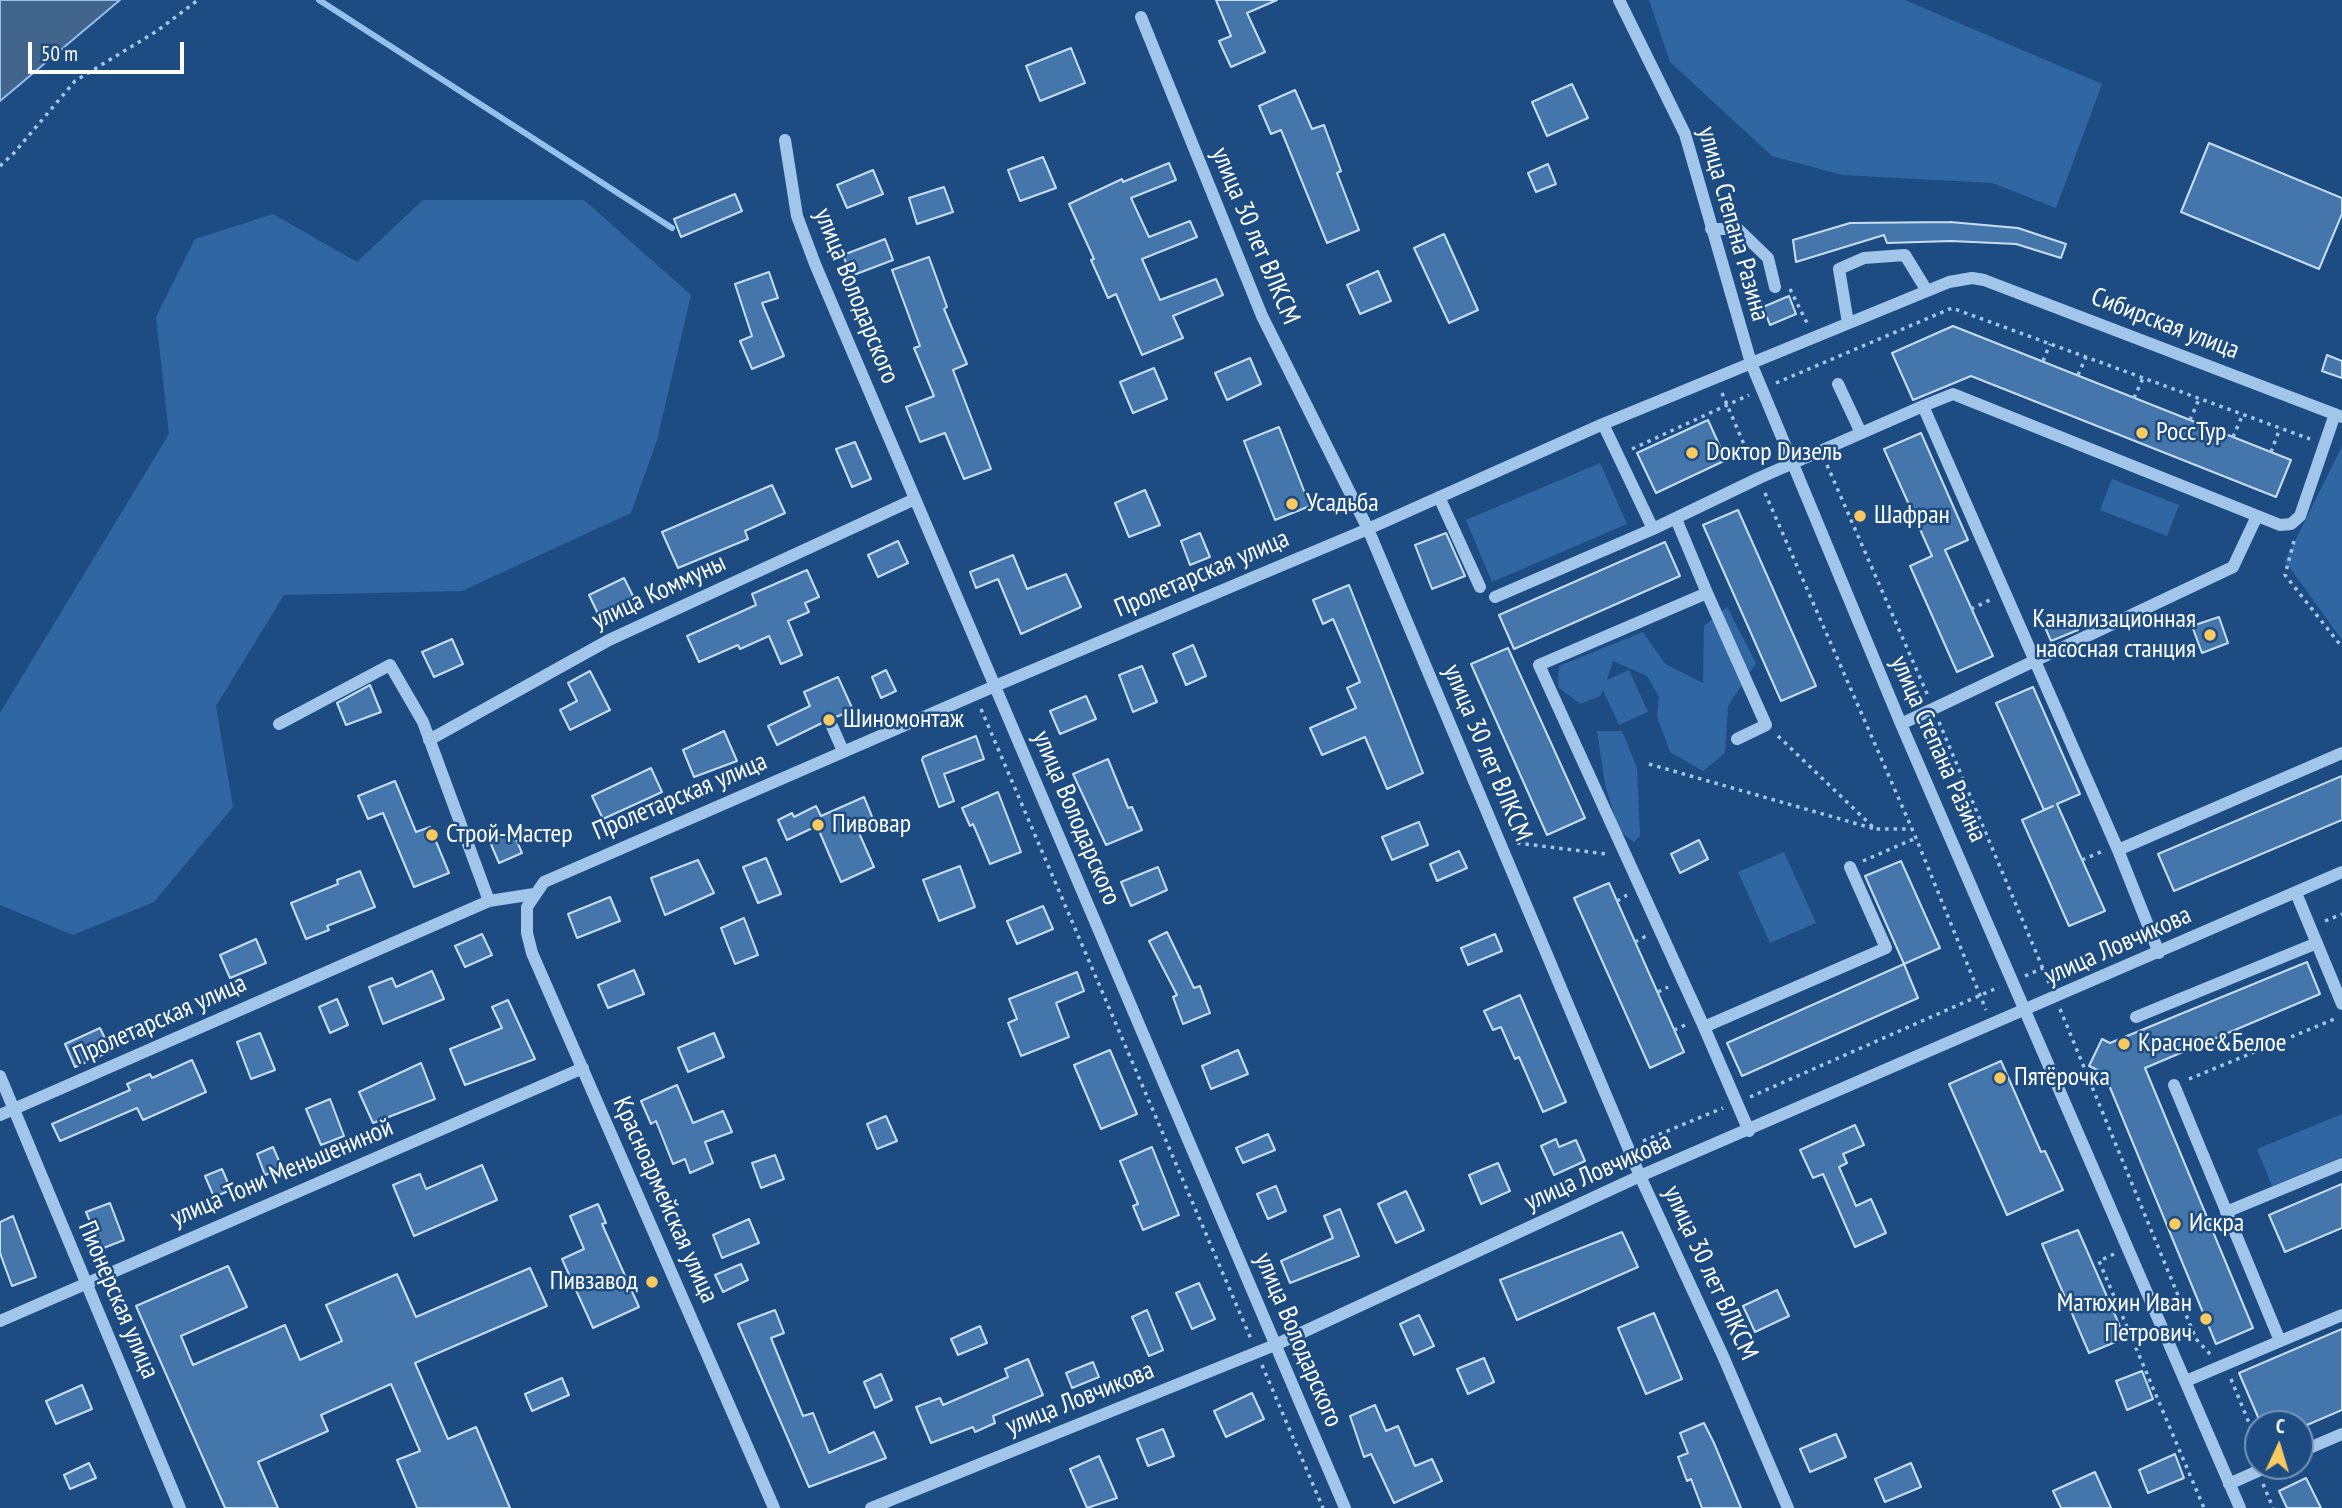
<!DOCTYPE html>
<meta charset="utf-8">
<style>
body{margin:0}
#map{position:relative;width:2342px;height:1508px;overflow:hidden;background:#1d4c82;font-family:"PT Sans Narrow",sans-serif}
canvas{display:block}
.north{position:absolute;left:2244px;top:1410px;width:70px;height:70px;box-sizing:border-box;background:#1d4c82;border:2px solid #7794b4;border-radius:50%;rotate:4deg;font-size:19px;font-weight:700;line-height:28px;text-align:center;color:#fff}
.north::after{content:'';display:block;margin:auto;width:24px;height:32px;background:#fac960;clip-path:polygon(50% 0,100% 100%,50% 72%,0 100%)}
.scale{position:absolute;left:28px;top:42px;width:156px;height:32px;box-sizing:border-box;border:4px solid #fff;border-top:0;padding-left:9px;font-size:21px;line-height:24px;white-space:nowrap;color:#fff;-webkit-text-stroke:5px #1d4c82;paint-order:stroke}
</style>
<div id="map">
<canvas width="2342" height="1508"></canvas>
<div class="north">С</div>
<div class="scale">50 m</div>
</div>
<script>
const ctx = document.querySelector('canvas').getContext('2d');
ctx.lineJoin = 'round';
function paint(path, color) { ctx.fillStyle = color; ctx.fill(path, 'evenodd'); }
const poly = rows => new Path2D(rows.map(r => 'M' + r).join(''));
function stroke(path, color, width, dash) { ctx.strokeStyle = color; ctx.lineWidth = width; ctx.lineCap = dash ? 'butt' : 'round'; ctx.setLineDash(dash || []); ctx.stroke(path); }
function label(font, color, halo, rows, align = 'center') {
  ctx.font = font + ' "PT Sans Narrow",sans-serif'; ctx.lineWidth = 5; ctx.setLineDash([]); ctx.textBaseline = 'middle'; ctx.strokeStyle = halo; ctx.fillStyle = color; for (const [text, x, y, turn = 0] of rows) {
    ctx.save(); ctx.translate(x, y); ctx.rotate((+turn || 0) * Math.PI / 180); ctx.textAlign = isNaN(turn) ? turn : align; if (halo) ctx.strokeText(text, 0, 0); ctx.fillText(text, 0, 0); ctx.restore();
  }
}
const green = poly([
 [1649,0,1905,0,2102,84,2056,208,1992,183,1842,175,1772,156,1670,62],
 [423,200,584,200,691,295,657,440,631,513,462,591,284,595,216,706,233,807,154,902,73,935,0,905,0,713,169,434,156,317,195,239,273,214,357,262],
 [2342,446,2342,640,2285,561],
 [1600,463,1627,524,1492,582,1466,520],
 [2112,479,2179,505,2167,536,2100,510],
 [1727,607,1756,663,1728,706,1725,753,1703,771,1670,752,1657,717,1659,697,1647,676,1613,661,1607,680,1629,670,1648,712,1619,725,1603,690,1600,696,1580,704,1558,687,1559,666,1643,632,1665,664,1703,683,1704,626],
 [1597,731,1622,731,1637,768,1640,836,1634,842,1619,831,1605,784],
 [1784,852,1816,923,1770,943,1738,872],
 [2342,1114,2342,1157,2272,1186,2257,1149]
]);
const water = poly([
 [0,0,120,0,0,101,0,0]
]);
const stream = poly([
 [319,0,672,228]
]);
const building = poly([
 [1216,0,1277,0,1247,13,1265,52,1231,67,1219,41,1231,36,1216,0],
 [1071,48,1085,83,1040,101,1026,66,1071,48],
 [1572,84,1588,118,1547,136,1532,102,1572,84],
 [1295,90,1312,129,1324,125,1341,171,1337,173,1359,230,1327,243,1281,130,1271,134,1259,106,1295,90],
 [2209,143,2342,198,2342,214,2319,269,2181,212,2209,143],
 [1043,157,1056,188,1020,201,1008,170,1043,157],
 [1169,163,1176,180,1131,198,1149,237,1190,221,1197,237,1142,259,1160,300,1216,279,1223,295,1173,316,1183,338,1142,355,1116,294,1108,298,1091,260,1094,259,1069,204,1122,179,1123,182,1169,163],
 [1548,164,1556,184,1536,192,1528,173,1548,164],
 [873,170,883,194,847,208,837,185,873,170],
 [944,187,953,212,917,224,909,198,944,187],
 [735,194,742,211,681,237,674,219,735,194],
 [1950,222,2018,228,2066,244,2061,258,2016,244,1951,241,1887,243,1884,235,1796,262,1793,240,1850,223,1950,222],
 [1444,234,1478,310,1449,323,1414,248,1444,234],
 [885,239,893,260,851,276,843,255,885,239],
 [929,257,947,307,944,309,967,364,953,370,991,469,964,479,945,433,920,442,906,407,934,396,914,348,920,346,892,270,929,257],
 [1378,271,1391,301,1360,314,1347,285,1378,271],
 [769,272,778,298,762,303,784,356,752,369,740,341,752,336,735,284,769,272],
 [1789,296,1796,314,1770,325,1763,307,1789,296],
 [1953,326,2291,460,2276,497,1971,376,1913,400,1892,353,1953,326],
 [2327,355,2342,361,2342,378,2322,371,2327,355],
 [1250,358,1261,384,1227,400,1215,373,1250,358],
 [1154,368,1167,399,1133,413,1120,382,1154,368],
 [1708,420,1726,460,1656,493,1637,453,1708,420],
 [1279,427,1310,506,1275,520,1244,441,1279,427],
 [1921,433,1968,540,1945,550,1993,656,1957,672,1910,566,1932,556,1884,449,1921,433],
 [855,442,871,479,852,487,836,449,855,442],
 [772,485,785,513,745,531,748,539,678,568,662,532,772,485],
 [1145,490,1160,525,1129,537,1115,503,1145,490],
 [1738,510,1816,686,1781,701,1703,525,1738,510],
 [1200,533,1210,557,1190,565,1181,541,1200,533],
 [1446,533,1465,576,1432,589,1415,545,1446,533],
 [898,541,908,563,878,577,868,555,898,541],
 [1665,542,1680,576,1514,649,1499,615,1665,542],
 [1013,555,1027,589,1066,574,1081,607,1021,634,998,579,976,588,970,572,1013,555],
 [807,570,819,597,805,603,809,612,788,621,802,655,781,664,769,636,740,649,738,645,699,662,687,636,756,605,752,594,807,570],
 [624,578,635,600,600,618,589,595,624,578],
 [1349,585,1423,773,1387,789,1365,737,1322,755,1310,728,1356,708,1347,688,1360,682,1333,619,1323,624,1313,600,1349,585],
 [2071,614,2078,630,2051,641,2044,625,2071,614],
 [2219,617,2228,643,2202,653,2192,626,2219,617],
 [452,639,463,664,434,677,422,652,452,639],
 [1193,645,1206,676,1186,685,1173,654,1193,645],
 [1508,648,1585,818,1547,835,1471,664,1508,648],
 [1142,666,1157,702,1133,712,1119,675,1142,666],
 [886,670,896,691,881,698,872,677,886,670],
 [590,671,610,710,570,730,560,710,577,701,568,683,590,671],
 [838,677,853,710,836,717,827,716,822,723,777,745,768,726,810,706,804,692,838,677],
 [370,685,381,712,346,725,337,703,370,685],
 [2033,687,2080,794,2057,804,2105,911,2069,926,2022,820,2053,806,2044,810,1996,703,2033,687],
 [1086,696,1096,719,1060,734,1050,711,1086,696],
 [724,731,737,761,694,777,683,750,724,731],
 [976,736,984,759,944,774,954,801,939,807,922,760,923,757,976,736],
 [1108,759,1128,808,1132,807,1142,830,1106,845,1073,774,1108,759],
 [651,768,662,792,603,819,592,796,651,768],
 [2342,776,2342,820,2174,891,2158,854,2342,776],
 [395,781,416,832,430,827,449,873,414,887,383,813,368,819,358,796,395,781],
 [998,792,1021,852,990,864,973,824,970,826,962,808,998,792],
 [864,797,873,819,856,826,874,867,841,882,817,826,787,840,778,820,792,813,794,817,816,806,821,816,864,797],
 [1419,822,1428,845,1392,860,1382,837,1419,822],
 [513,832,522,853,499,863,490,842,513,832],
 [1699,840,1708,859,1680,873,1671,854,1699,840],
 [1459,851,1467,868,1437,881,1430,864,1459,851],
 [766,858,781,894,758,903,743,867,766,858],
 [698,860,714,893,665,915,651,878,698,860],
 [1901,861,1940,948,1904,964,1865,876,1901,861],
 [960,866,975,907,939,921,923,880,960,866],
 [1158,867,1167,890,1131,906,1121,882,1158,867],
 [360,871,375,907,327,926,329,930,306,939,291,903,338,884,337,880,360,871],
 [1609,883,1684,1052,1650,1068,1574,898,1609,883],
 [610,897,620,921,577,938,568,914,610,897],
 [1043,906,1053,929,1017,944,1007,921,1043,906],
 [744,918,758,955,735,964,721,928,744,918],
 [1167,932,1194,988,1200,986,1210,1013,1183,1024,1173,997,1177,995,1149,941,1167,932],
 [482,934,492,955,465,967,455,946,482,934],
 [1495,934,1502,951,1468,965,1461,948,1495,934],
 [256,939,266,963,230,978,220,955,256,939],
 [2307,962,2320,994,2145,1068,2253,1328,2216,1344,2104,1073,2089,1066,2102,1039,2110,1043,2307,962],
 [1904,964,1918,998,1742,1076,1727,1043,1904,964],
 [634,970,644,994,608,1008,598,985,634,970],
 [432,971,444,999,383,1024,369,987,392,978,396,987,432,971],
 [1077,972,1084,991,1056,1003,1069,1037,1021,1056,1008,1023,1017,1019,1009,999,1077,972],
 [1520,995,1566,1102,1543,1112,1519,1057,1515,1059,1501,1027,1493,1030,1484,1011,1520,995],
 [337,999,348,1025,330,1033,319,1007,337,999],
 [508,1000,535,1059,465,1085,450,1049,502,1028,492,1007,508,1000],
 [100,1028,111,1051,75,1067,65,1044,100,1028],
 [260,1033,275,1070,251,1079,237,1042,260,1033],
 [714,1033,724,1057,688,1072,678,1048,714,1033],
 [1110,1050,1137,1114,1101,1129,1074,1065,1110,1050],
 [1238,1050,1248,1074,1211,1089,1202,1066,1238,1050],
 [192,1060,206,1092,143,1120,137,1108,60,1141,52,1124,130,1090,127,1084,150,1074,152,1078,192,1060],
 [2001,1061,2041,1152,2045,1151,2063,1190,2007,1215,1949,1084,2001,1061],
 [421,1063,435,1099,373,1123,359,1092,421,1063],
 [677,1085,693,1123,723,1111,732,1132,705,1142,713,1163,690,1173,685,1159,673,1164,656,1121,651,1124,641,1101,677,1085],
 [330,1099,344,1136,321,1145,306,1109,330,1099],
 [886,1116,897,1141,877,1149,867,1124,886,1116],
 [1855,1125,1864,1145,1843,1154,1847,1163,1839,1167,1856,1206,1871,1199,1886,1233,1855,1247,1823,1174,1813,1178,1800,1150,1855,1125],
 [1268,1134,1275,1150,1243,1163,1236,1148,1268,1134],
 [1556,1139,1559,1147,1576,1140,1585,1161,1554,1175,1541,1146,1556,1139],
 [273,1147,282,1168,265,1175,257,1154,273,1147],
 [1152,1147,1179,1215,1143,1230,1133,1206,1138,1204,1120,1161,1152,1147],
 [775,1155,784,1179,761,1188,752,1163,775,1155],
 [1498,1163,1510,1191,1481,1204,1469,1175,1498,1163],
 [482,1165,497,1200,414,1236,393,1185,420,1174,426,1189,482,1165],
 [222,1169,231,1190,214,1197,205,1176,222,1169],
 [2342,1184,2342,1228,2285,1252,2269,1215,2342,1184],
 [1276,1186,1286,1211,1268,1219,1257,1194,1276,1186],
 [1406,1191,1424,1230,1396,1243,1378,1204,1406,1191],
 [110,1203,124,1240,101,1249,86,1212,110,1203],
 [598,1204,606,1223,602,1224,639,1307,593,1328,562,1259,584,1249,570,1216,598,1204],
 [1340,1209,1359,1256,1290,1283,1281,1261,1333,1238,1324,1216,1340,1209],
 [13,1216,36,1277,12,1286,0,1253,0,1222,13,1216],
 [749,1219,759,1243,722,1258,713,1235,749,1219],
 [2078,1230,2125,1338,2089,1353,2042,1244,2078,1230],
 [1622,1232,1638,1267,1517,1320,1500,1280,1622,1232],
 [741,1264,748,1280,723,1292,715,1275,741,1264],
 [228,1266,247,1307,181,1336,193,1365,285,1325,300,1360,342,1341,326,1305,397,1274,416,1317,530,1268,547,1306,415,1363,448,1439,476,1427,510,1508,417,1508,397,1460,420,1451,391,1384,321,1415,328,1431,258,1462,278,1508,225,1508,136,1306,228,1266],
 [1199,1283,1215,1319,1192,1329,1176,1293,1199,1283],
 [1777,1290,1789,1316,1755,1332,1743,1306,1777,1290],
 [775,1310,784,1333,771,1338,803,1416,813,1413,829,1453,874,1432,886,1458,809,1487,738,1324,775,1310],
 [1147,1310,1163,1350,1149,1356,1132,1317,1147,1310],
 [1654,1313,1682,1379,1646,1394,1618,1328,1654,1313],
 [1419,1315,1434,1346,1414,1355,1400,1324,1419,1315],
 [980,1326,987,1343,958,1355,951,1339,980,1326],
 [2342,1329,2342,1410,2300,1428,2300,1424,2261,1424,2239,1373,2342,1329],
 [1484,1358,1494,1382,1468,1394,1457,1369,1484,1358],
 [1028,1359,1043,1395,993,1416,995,1423,975,1432,973,1427,931,1443,916,1407,940,1398,943,1405,1008,1377,1005,1369,1028,1359],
 [1093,1362,1099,1377,1072,1388,1066,1373,1093,1362],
 [2142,1371,2153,1399,2127,1410,2116,1381,2142,1371],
 [881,1374,892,1400,875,1408,864,1382,881,1374],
 [562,1378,569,1395,532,1411,525,1394,562,1378],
 [82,1385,92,1409,56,1424,46,1401,82,1385],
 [1252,1393,1264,1419,1226,1437,1214,1411,1252,1393],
 [1375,1405,1386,1431,1398,1426,1415,1466,1432,1459,1442,1481,1394,1503,1371,1454,1364,1457,1350,1416,1375,1405],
 [1704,1423,1714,1443,1741,1508,1702,1508,1691,1479,1687,1481,1678,1457,1688,1453,1680,1433,1704,1423],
 [1163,1429,1174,1456,1148,1466,1137,1439,1163,1429],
 [1836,1434,1846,1457,1810,1472,1800,1449,1836,1434],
 [2175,1454,2184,1478,2148,1493,2139,1470,2175,1454],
 [1099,1456,1117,1498,1087,1508,1070,1469,1099,1456],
 [89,1463,96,1478,70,1489,64,1475,89,1463],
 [1911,1463,1921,1487,1885,1502,1875,1479,1911,1463],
 [2095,1472,2111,1508,2061,1508,2053,1491,2095,1472],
 [2306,1478,2321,1508,2287,1508,2279,1491,2306,1478]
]);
const path = poly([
 [0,166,14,153,75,81,157,31,198,0],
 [1790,289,1807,323],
 [2043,361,2050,344],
 [2078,375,2086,357],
 [1776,383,1952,308,2310,439],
 [1722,393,1752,463],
 [2134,398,2143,378],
 [2190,420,2199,399],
 [2233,437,2243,414],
 [1632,449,1749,395],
 [2271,452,2280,428],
 [1827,465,1928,696],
 [1765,493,1916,838,1986,1010],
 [2294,541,2285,575,2342,647],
 [1971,609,1992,599],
 [981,709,1251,1339],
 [1939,722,2049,983],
 [1778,736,1875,829,1912,829],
 [1649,764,1875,829],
 [1517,843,1606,854],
 [2082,860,2103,851],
 [1863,861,1916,838],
 [1617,901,1627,895],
 [2325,921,2342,914],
 [1635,942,1646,936],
 [2025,976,2043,968],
 [1658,992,1668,987],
 [2060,1009,2196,1339,2210,1354],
 [1674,1030,1685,1025],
 [2189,1079,2337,1018],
 [1750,1097,1999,987],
 [1643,1141,1723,1108],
 [2114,1254,2099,1261,2204,1508],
 [1262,1365,1323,1508],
 [2231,1379,2258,1445],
 [2263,1484,2273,1508]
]);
const minor = poly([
 [1619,0,1685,134,1751,363,1901,724,2240,1508],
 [1141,17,1262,316,1368,529,1640,1176,1723,1356,1788,1508],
 [785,140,797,216,815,264,1345,1508],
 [1711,229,1738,229,1768,258,1775,287],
 [1848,323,1839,269,1864,258,1905,255,1927,291],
 [1838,384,1861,433],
 [2335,414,2300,516,2291,524,2280,525,1953,394,1923,406,2118,850,2342,753],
 [1603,424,1653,529],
 [1439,497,1480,587],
 [1676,519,1707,593],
 [1495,597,1653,529,1759,478,1923,406],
 [279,724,390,665,423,722,489,901],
 [831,724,843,751],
 [1901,724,2233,567,2257,516],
 [1737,739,1766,725,1707,593,1539,665,1704,1027,1886,948,1850,867],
 [429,740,609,640,915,499],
 [2118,850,2159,953],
 [2296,893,2342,1004],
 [2136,1017,2317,943],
 [1704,1027,1749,1131],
 [0,1076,180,1508],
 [2174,1085,2280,1341],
 [0,1115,489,901,534,894],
 [2226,1212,2342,1164],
 [0,1321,583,1068],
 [2186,1381,2342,1315],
 [2300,1452,2342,1434],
 [2229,1484,2269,1466],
 [774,1508,532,953,527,933,527,907,544,882,995,686,1368,529,1603,424,1949,282,1972,278,1984,280,2342,417],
 [871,1508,1275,1345,1640,1176,2342,872]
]);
const markers = [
 [2142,433,7,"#fac960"],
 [1692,453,7,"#fac960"],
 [1292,504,7,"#fac960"],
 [1860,516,7,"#fac960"],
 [2210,635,7,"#fac960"],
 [829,720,7,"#fac960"],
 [818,825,7,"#fac960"],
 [432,835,7,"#fac960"],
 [2124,1044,7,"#fac960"],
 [2000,1078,7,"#fac960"],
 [2175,1224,7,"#fac960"],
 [652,1282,7,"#fac960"],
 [2206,1319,7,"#fac960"]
];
const streetNames = [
 ["улица Степана Разина",1733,224,74],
 ["улица 30 лет ВЛКСМ",1255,236,67],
 ["улица Володарского",856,296,68],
 ["Сибирская улица",2165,324,21],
 ["Пролетарская улица",1202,574,-23],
 ["улица Коммуны",659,592,-25],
 ["улица Степана Разина",1938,749,66],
 ["улица 30 лет ВЛКСМ",1487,753,67],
 ["Пролетарская улица",680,797,-23],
 ["улица Володарского",1076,818,67],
 ["улица Ловчикова",2118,946,-24],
 ["Пролетарская улица",160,1020,-24],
 ["улица Ловчикова",1598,1172,-24],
 ["улица Тони Меньшениной",282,1173,-23],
 ["Красноармейская улица",665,1200,66],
 ["улица 30 лет ВЛКСМ",1710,1273,65],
 ["Пионерская улица",118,1300,67],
 ["улица Володарского",1298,1340,67],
 ["улица Ловчикова",1080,1399,-22]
];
const poiNames = [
 ["РоссТур",2156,433],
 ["Dоктор Dизель",1706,453],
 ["Усадьба",1306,504],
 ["Шафран",1874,516],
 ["Канализационная",2196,620,"right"],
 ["насосная станция",2196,650,"right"],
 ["Шиномонтаж",843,720],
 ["Пивовар",832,825],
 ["Строй-Мастер",446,835],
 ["Красное&Белое",2138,1044],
 ["Пятёрочка",2014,1078],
 ["Искра",2189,1224],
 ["Пивзавод",638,1282,"right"],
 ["Матюхин Иван",2192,1304,"right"],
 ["Петрович",2192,1334,"right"]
];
paint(green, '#3066a1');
paint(water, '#42658c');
stroke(water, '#95c0ec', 2);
stroke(stream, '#95c0ec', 6);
paint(building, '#4576ab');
stroke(building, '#c7def7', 2);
stroke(path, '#a2c5ea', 3.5, [3.5, 5]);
stroke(minor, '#a2c5ea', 12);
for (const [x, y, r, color] of markers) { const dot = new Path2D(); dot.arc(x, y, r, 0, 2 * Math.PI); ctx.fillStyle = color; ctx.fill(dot); stroke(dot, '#1d4c82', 2.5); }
label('26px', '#fff', '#1d4c82', streetNames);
label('26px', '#fff', '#1d4c82', poiNames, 'left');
</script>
